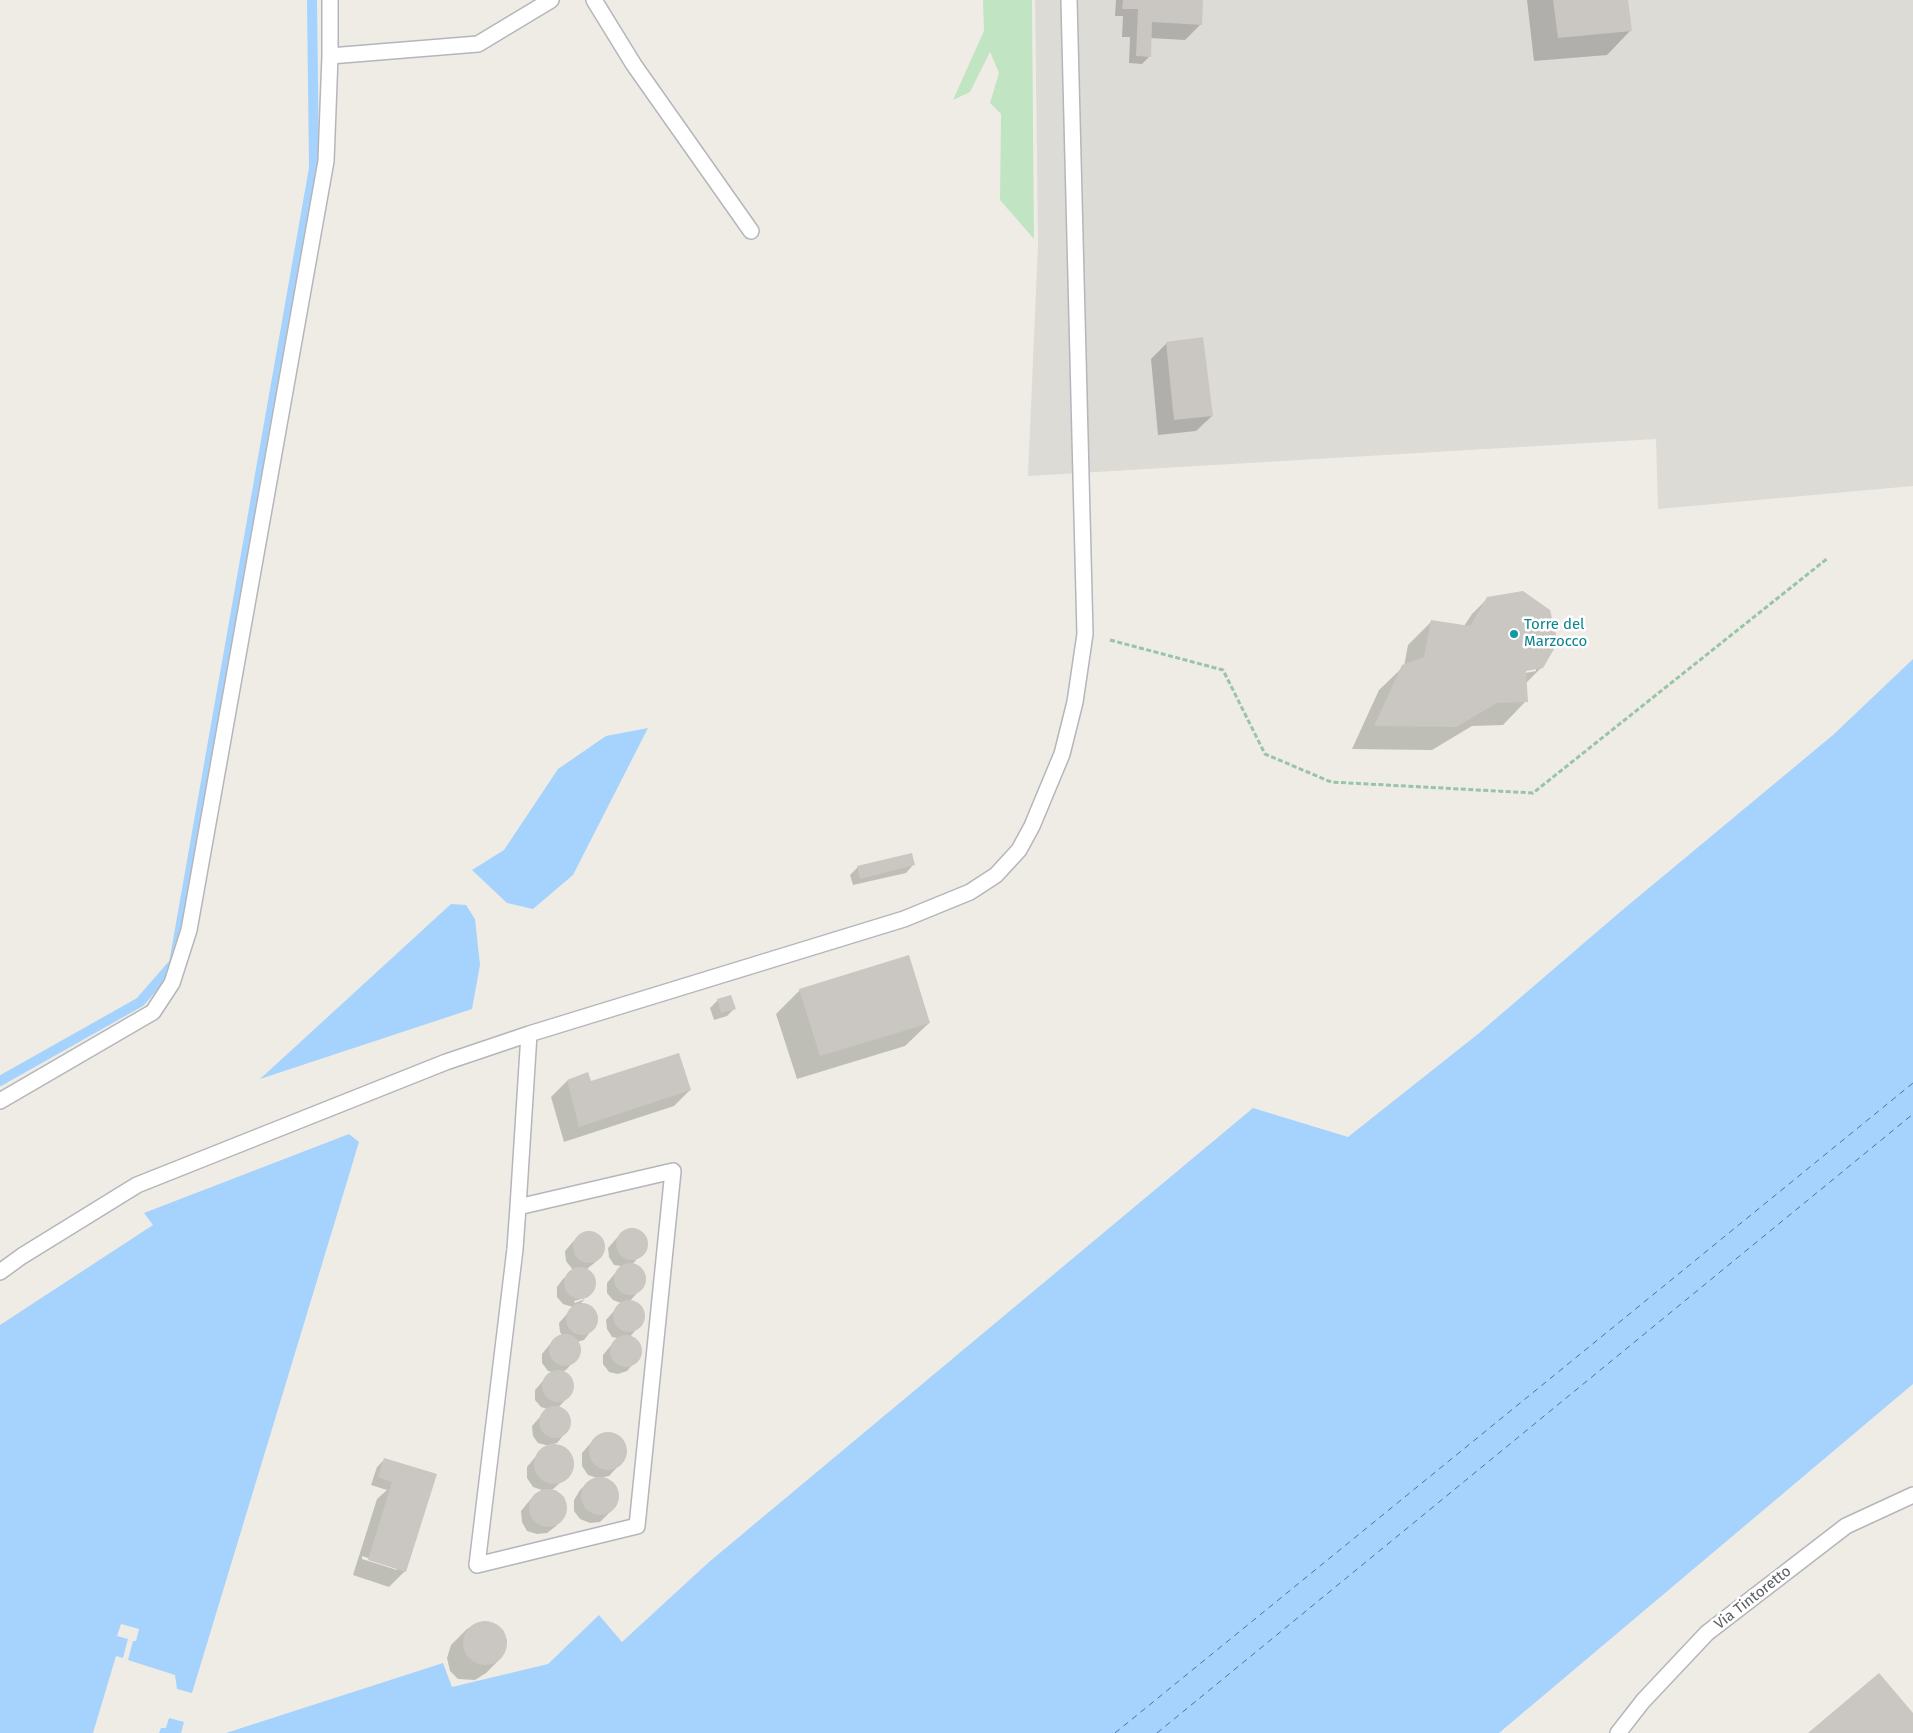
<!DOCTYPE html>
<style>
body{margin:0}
canvas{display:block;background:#eeece4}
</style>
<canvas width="1913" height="1733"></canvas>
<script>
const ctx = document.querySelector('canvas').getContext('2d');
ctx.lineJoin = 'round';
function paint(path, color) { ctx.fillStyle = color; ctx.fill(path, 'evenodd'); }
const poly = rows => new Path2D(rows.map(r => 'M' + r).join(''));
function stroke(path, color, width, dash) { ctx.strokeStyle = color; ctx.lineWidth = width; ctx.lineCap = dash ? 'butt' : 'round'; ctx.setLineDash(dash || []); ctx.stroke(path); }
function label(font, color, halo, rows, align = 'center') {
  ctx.font = font + ' "Fira Sans",sans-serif'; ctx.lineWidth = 5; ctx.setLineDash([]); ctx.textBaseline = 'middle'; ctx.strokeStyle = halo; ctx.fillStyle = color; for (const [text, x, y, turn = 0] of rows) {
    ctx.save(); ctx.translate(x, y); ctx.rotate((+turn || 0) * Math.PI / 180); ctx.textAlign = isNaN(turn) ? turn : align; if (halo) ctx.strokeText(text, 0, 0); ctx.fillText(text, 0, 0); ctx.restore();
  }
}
const industrial = poly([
 [1035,0,1913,0,1913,486,1658,509,1656,439,1028,476,1038,244]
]);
const green = poly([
 [983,0,1032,0,1034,239,1000,200,1001,114,990,103,999,73,990,52,970,92,953,100,984,31]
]);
const water = poly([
 [1913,659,1913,1384,1499,1733,226,1733,443,1663,452,1687,548,1664,599,1615,622,1642,709,1562,1253,1108,1348,1137,1478,1034,1620,912,1833,735],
 [648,728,573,875,533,909,507,903,472,870,504,850,558,769,606,736],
 [451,904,466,905,475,919,480,965,472,1009,260,1079],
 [349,1134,359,1142,192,1693,177,1689,175,1675,128,1660,133,1641,136,1641,139,1629,121,1624,117,1636,128,1639,123,1658,116,1656,93,1733,0,1733,0,1325,153,1225,144,1213],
 [169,1718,184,1722,181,1733,159,1733,161,1728,166,1728]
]);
const shadow = poly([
 [1116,0,1202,0,1201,24,1185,40,1150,38,1150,56,1142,64,1129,63,1130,37,1122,37,1123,16,1115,16],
 [1527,0,1627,0,1630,31,1607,55,1534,61],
 [1167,343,1212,416,1196,431,1158,435,1151,359],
 [1488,598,1542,667,1525,684,1526,701,1503,725,1472,726,1432,750,1352,749,1379,690,1404,666,1408,645,1432,621,1464,626,1472,614],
 [1536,668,1536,671,1520,674,1520,671],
 [913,865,906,873,853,885,850,875,858,867],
 [800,990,929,1023,905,1046,797,1079,776,1014],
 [718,1000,734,1009,727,1016,714,1020,710,1008],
 [588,1074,591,1083,690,1090,674,1106,564,1142,551,1097,567,1081],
 [631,1228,640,1231,646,1238,646,1248,632,1265,639,1267,645,1274,645,1284,630,1301,638,1303,644,1311,644,1320,630,1337,635,1338,640,1345,641,1355,627,1371,618,1374,609,1372,603,1364,603,1355,617,1338,612,1337,607,1329,606,1320,621,1303,613,1300,607,1293,607,1283,621,1266,614,1265,609,1257,608,1248,622,1232],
 [588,1232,597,1235,603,1242,603,1252,598,1260,587,1269,595,1278,595,1287,588,1297,574,1301,575,1303,585,1299,581,1303,591,1306,597,1314,597,1323,584,1340,577,1342,579,1345,580,1354,566,1370,561,1372,567,1374,573,1381,573,1391,558,1408,564,1409,570,1417,570,1427,557,1443,549,1445,561,1447,569,1454,572,1463,570,1474,552,1490,555,1490,564,1497,566,1507,564,1517,556,1526,547,1533,537,1534,527,1531,522,1522,521,1511,535,1494,542,1490,533,1487,527,1478,527,1467,541,1450,549,1446,538,1443,533,1436,532,1426,547,1409,541,1407,535,1400,535,1390,549,1374,553,1372,548,1371,542,1363,542,1354,555,1338,562,1335,560,1332,559,1323,573,1307,563,1304,557,1297,557,1287,563,1279,573,1270,566,1261,565,1251,579,1235],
 [605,1433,614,1434,620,1437,626,1447,625,1459,609,1476,600,1478,608,1479,616,1486,619,1496,616,1506,600,1522,590,1523,580,1519,574,1511,574,1500,580,1490,588,1482,597,1478,588,1475,582,1466,582,1453,596,1437],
 [385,1459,405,1466,405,1571,389,1587,353,1575,377,1499,387,1490,371,1485,377,1467],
 [362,1556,397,1568,397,1570,362,1559],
 [479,1622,493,1623,503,1630,507,1642,502,1657,486,1673,475,1680,458,1679,450,1671,447,1658,451,1645,467,1629]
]);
const stream = poly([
 [0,1081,140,1002,174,963,314,168,312,0]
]);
const ferry = poly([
 [1115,1733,1913,1083],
 [1157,1733,1913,1114]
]);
const building = poly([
 [1123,0,1203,0,1202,25,1152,22,1151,57,1136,56,1138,9,1122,9],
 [1553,0,1628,0,1632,31,1558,38],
 [1203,337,1213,416,1174,420,1166,342],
 [1523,591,1550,610,1558,642,1543,668,1526,671,1528,702,1497,703,1456,727,1374,726,1402,665,1424,657,1431,620,1470,626,1487,597],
 [912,853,915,865,860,879,857,866],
 [909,955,930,1023,820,1056,799,989],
 [731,995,736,1009,721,1013,717,999],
 [679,1053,691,1090,579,1127,567,1080,588,1072,591,1081],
 '616 1244a16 16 0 1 1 32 0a16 16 0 1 1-32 0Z',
 '573 1247a16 16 0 1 1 32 0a16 16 0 1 1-32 0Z',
 '614 1279a16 16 0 1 1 32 0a16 16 0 1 1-32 0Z',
 '564 1283a16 16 0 1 1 32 0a16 16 0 1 1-32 0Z',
 '613 1316a16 16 0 1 1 32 0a16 16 0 1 1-32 0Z',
 '566 1319a16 16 0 1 1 32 0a16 16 0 1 1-32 0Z',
 '549 1350a16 16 0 1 1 32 0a16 16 0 1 1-32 0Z',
 '610 1351a16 16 0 1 1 32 0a16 16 0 1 1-32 0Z',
 '542 1386a16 16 0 1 1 32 0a16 16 0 1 1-32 0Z',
 '539 1422a16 16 0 1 1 32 0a16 16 0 1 1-32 0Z',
 '589 1451a19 19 0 1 1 38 0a19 19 0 1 1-38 0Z',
 '534 1464a20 20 0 1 1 40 0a20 20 0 1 1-40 0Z',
 [384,1458,437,1474,406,1572,368,1560,392,1482,378,1477],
 '581 1496a19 19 0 1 1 38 0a19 19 0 1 1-38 0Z',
 '529 1508a19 19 0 1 1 38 0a19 19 0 1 1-38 0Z',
 '463 1643a22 22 0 1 1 44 0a22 22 0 1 1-44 0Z',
 [1879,1673,1913,1713,1913,1733,1808,1733]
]);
const path = poly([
 [1110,640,1223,670,1265,754,1331,782,1533,793,1828,558]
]);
const lane = poly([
 [330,0,330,56,478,44,551,0],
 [594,0,634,65,751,231],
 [0,1101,153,1012,172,983,189,930,326,161,330,56],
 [518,1207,673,1171,637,1526,477,1565,515,1249,518,1207,529,1034],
 [0,1272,22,1256,137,1185,446,1062,529,1034,904,919,970,892,996,875,1019,850,1032,826,1062,754,1075,702,1085,634,1069,0],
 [1618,1733,1643,1701,1707,1633,1846,1526,1913,1495]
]);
const markers = [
 [1514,634,5,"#0f9aa8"]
];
const cultureNames = [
 ["Torre del",1524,625],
 ["Marzocco",1524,642]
];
const streetNames = [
 ["Via Tintoretto",1753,1598,-38]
];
paint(industrial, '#dddbd6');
paint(green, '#c1e5c3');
paint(water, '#a6d3fd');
paint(shadow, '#0003');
stroke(stream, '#a6d3fd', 10);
stroke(ferry, '#4273ae', 1, [6, 5]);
paint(building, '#cac6c1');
stroke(lane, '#b5b6bb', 18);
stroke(path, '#99c4a7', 3, [5, 2.5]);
stroke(lane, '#fff', 15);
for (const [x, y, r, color] of markers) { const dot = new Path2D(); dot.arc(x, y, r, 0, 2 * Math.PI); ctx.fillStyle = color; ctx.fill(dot); stroke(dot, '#fff', 2); }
label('15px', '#0d838f', '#fff', cultureNames, 'left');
label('15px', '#5c5f64', '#fff', streetNames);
</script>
